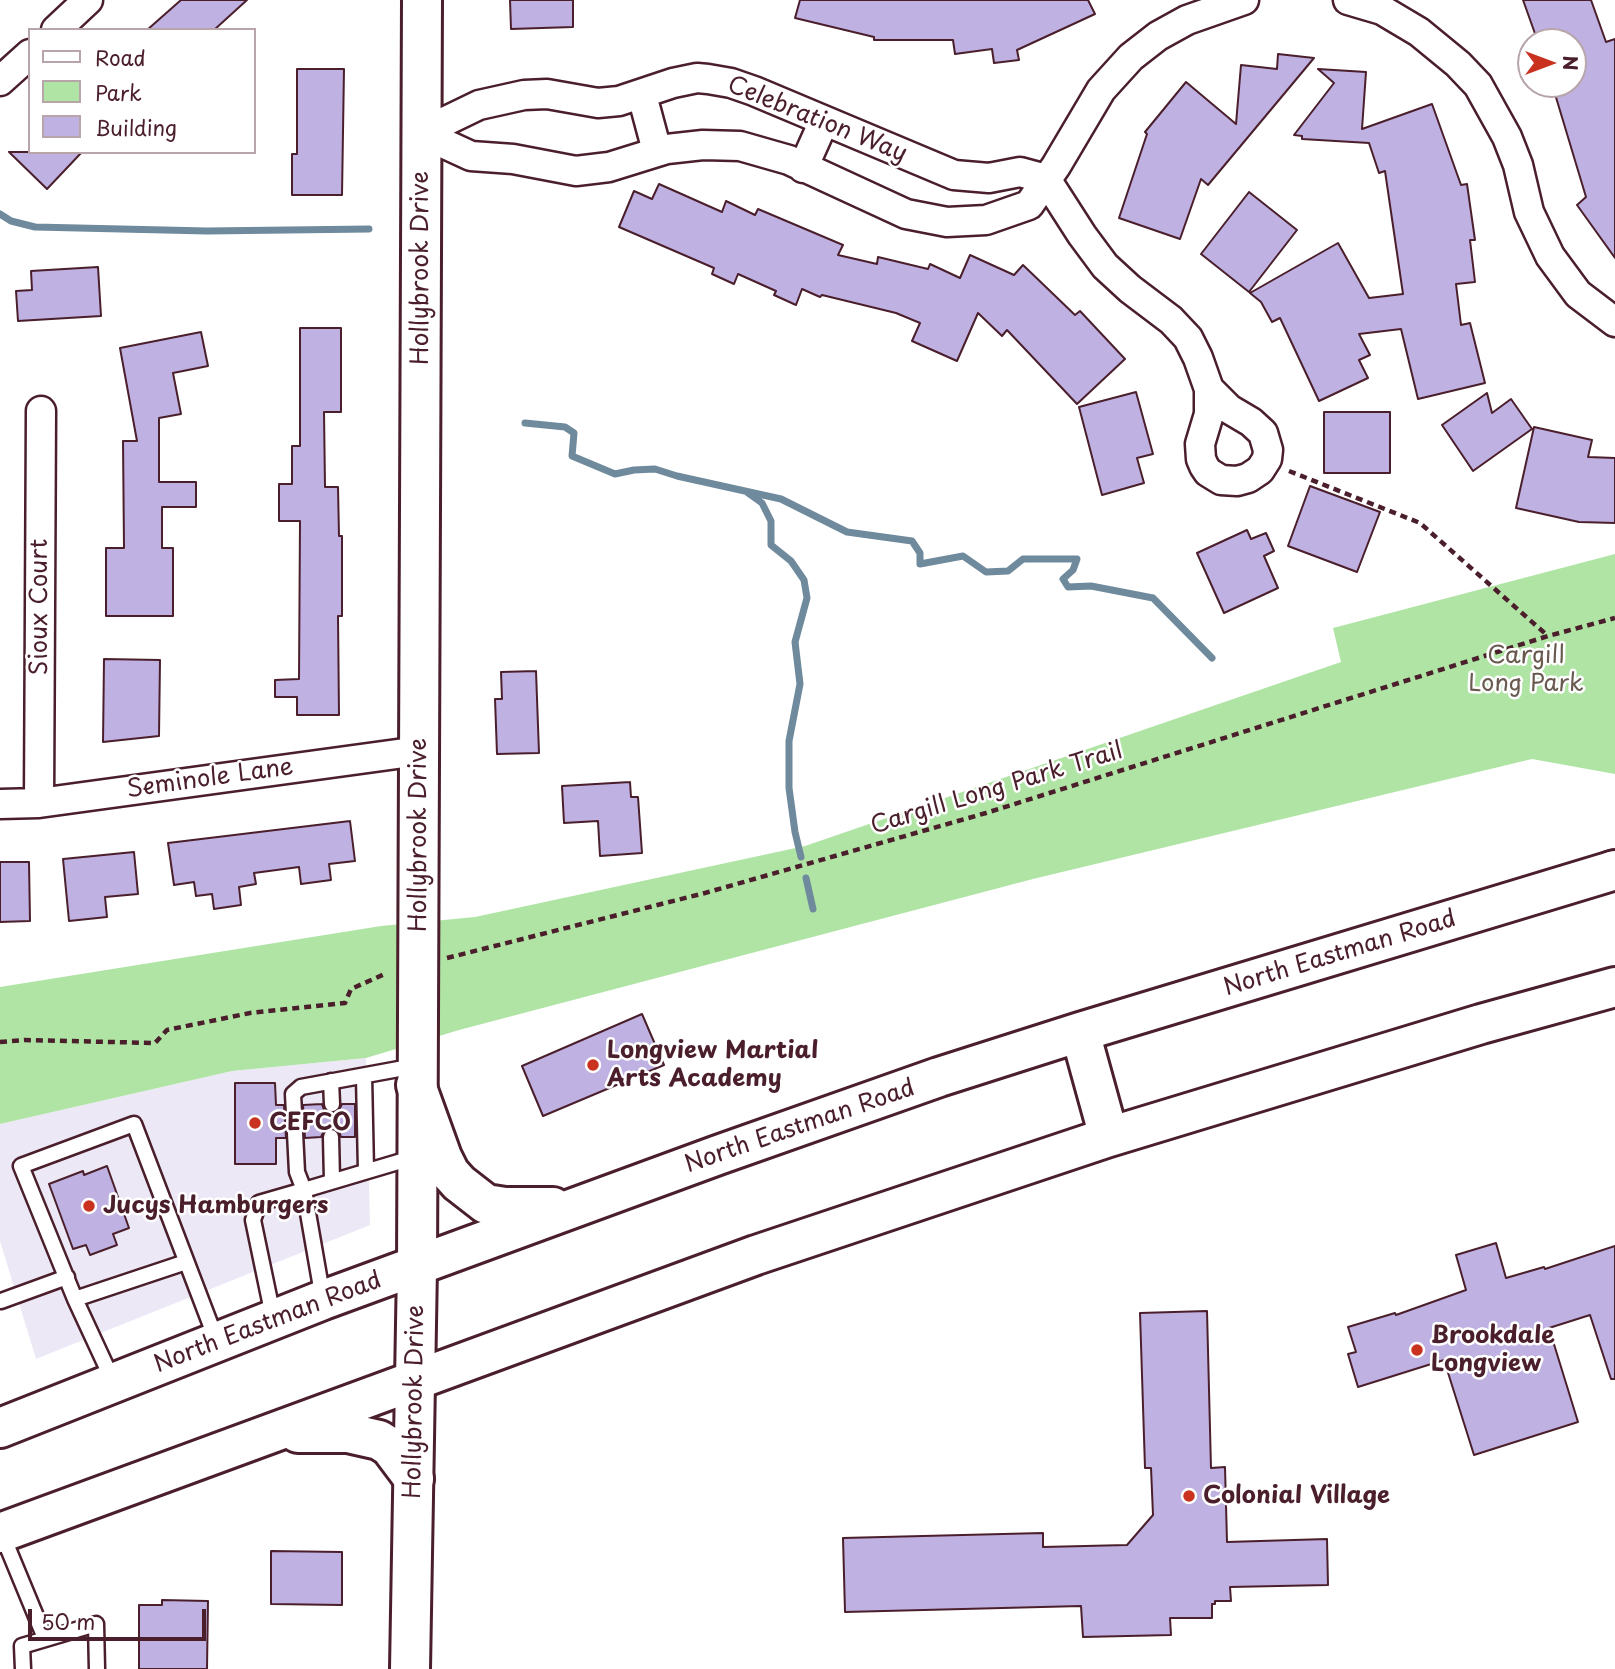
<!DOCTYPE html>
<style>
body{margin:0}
#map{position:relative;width:1615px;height:1669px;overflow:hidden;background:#fff;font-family:"Playpen Sans",sans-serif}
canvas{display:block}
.legend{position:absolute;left:28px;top:28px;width:228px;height:126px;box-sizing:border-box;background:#fff;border:2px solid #b7a5aa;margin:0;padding:9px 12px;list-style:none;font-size:21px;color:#4a1f2b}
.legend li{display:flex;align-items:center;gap:14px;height:35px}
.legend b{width:35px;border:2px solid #b7a5aa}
.north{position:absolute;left:1517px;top:28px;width:70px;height:70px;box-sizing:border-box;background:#fff;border:2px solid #b7a5aa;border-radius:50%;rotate:90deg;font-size:19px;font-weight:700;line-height:28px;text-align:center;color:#4a1f2b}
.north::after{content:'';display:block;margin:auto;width:24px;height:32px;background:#c8321e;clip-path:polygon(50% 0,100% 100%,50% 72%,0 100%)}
.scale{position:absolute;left:28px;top:1609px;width:178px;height:32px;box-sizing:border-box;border:4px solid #4a1f2b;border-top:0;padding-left:9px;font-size:21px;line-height:24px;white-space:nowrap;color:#4a1f2b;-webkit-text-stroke:5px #fff;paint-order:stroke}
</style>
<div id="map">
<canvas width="1615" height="1669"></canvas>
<ul class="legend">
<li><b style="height:9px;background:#fff"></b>Road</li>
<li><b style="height:19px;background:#b0e4a5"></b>Park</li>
<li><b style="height:19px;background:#bfb1e2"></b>Building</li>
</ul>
<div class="north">N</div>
<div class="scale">50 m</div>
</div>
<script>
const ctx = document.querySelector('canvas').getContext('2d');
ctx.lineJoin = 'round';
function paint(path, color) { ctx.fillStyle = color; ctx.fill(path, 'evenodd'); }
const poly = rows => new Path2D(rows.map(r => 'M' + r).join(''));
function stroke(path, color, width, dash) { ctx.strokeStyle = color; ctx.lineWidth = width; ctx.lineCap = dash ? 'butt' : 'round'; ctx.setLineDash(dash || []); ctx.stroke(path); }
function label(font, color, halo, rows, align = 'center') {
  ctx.font = font + ' "Playpen Sans",sans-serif'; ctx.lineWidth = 5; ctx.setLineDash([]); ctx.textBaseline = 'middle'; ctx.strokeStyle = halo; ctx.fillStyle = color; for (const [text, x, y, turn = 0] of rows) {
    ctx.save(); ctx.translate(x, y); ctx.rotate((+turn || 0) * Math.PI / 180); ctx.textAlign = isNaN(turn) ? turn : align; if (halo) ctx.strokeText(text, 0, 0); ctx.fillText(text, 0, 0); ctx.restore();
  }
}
const built = poly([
 [366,1058,370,1225,36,1359,0,1241,0,1124,232,1071]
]);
const green = poly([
 [1615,554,1615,774,1532,759,1033,879,459,1030,366,1058,232,1071,0,1124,0,987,381,926,475,917,805,846,1341,662,1333,628]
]);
const stream = poly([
 [0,214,11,221,35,227,207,231,369,229],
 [525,423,565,427,574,433,572,456,615,474,634,470,655,469,677,476,781,499,847,532,912,541,920,553,920,564,963,556,986,572,1008,571,1023,559,1077,559,1073,570,1063,579,1068,587,1091,586,1153,598,1212,658],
 [748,493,762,503,771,521,771,545,791,561,804,580,807,598,795,642,800,684,789,741,789,788,795,832,801,857],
 [806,878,813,909]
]);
const building = poly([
 [181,0,247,0,214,30,147,30,181,0],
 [510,0,573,0,573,27,511,29,510,0],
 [800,0,1088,0,1095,14,1017,50,1019,60,994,63,992,49,955,54,953,40,874,40,874,37,795,18,800,0],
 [1523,0,1591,0,1606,42,1615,39,1615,258,1577,205,1586,197,1552,84,1573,84,1573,42,1538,42,1523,0],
 [1278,54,1314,58,1208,185,1201,179,1180,239,1119,218,1147,134,1145,132,1186,82,1236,124,1241,65,1277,69,1278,54],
 [297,69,344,69,342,195,292,195,292,154,297,154,297,69],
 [1318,69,1366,72,1362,129,1432,104,1461,185,1467,184,1475,240,1470,240,1475,282,1456,284,1461,325,1470,323,1485,383,1418,399,1401,329,1359,334,1370,355,1359,360,1368,378,1319,401,1280,318,1272,322,1261,302,1250,293,1338,243,1369,298,1403,294,1385,171,1379,173,1369,143,1302,139,1302,136,1294,135,1334,83,1318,69],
 [9,152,82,152,47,189,9,152],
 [659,184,722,212,726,201,755,215,758,209,843,245,838,255,877,264,878,257,928,269,930,264,960,278,970,255,1014,275,1023,265,1075,315,1080,311,1125,359,1077,404,1007,330,1002,336,978,313,957,361,912,341,920,323,896,313,822,295,820,297,802,289,796,305,774,295,776,291,738,274,734,284,712,274,714,268,619,227,634,191,652,199,659,184],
 [1249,192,1297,230,1249,292,1201,254,1249,192],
 [98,267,101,316,18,321,16,291,32,290,31,271,98,267],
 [300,328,341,328,341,412,324,412,325,487,338,487,339,536,342,536,342,616,338,616,339,715,297,715,297,697,275,697,275,680,299,679,300,521,279,521,279,484,292,484,292,446,300,446,300,328],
 [201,332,208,366,173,373,181,414,159,418,159,482,196,482,196,507,162,507,162,548,173,548,173,616,106,616,106,548,124,548,123,441,137,441,120,348,201,332],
 [1136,392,1153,454,1137,458,1144,483,1102,495,1079,407,1136,392],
 [1487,393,1492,413,1511,399,1532,429,1473,471,1442,425,1487,393],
 [1324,412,1390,412,1390,473,1324,473,1324,412],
 [1534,427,1592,440,1588,457,1615,458,1615,523,1579,522,1516,508,1534,427],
 [1310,486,1380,512,1357,572,1288,546,1310,486],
 [1247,530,1251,539,1266,533,1274,551,1264,556,1278,588,1224,613,1197,553,1247,530],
 [104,659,160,660,159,736,103,742,104,659],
 [536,671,539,753,497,754,495,699,502,699,501,672,536,671],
 [630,782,631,797,638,797,642,853,600,856,598,821,564,823,562,786,630,782],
 [350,821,355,861,329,864,331,880,301,884,299,867,254,873,256,884,239,887,241,905,214,909,212,894,196,896,194,882,174,885,168,843,350,821],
 [134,852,138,894,105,897,107,917,69,921,63,859,134,852],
 [0,862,29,862,30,921,0,922,0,862],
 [642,1014,664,1065,543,1116,522,1066,642,1014],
 [235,1083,275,1083,276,1105,284,1105,286,1138,276,1138,276,1164,235,1164,235,1083],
 [322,1104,324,1110,332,1114,338,1112,342,1104,355,1104,355,1137,341,1137,339,1131,331,1127,325,1129,321,1137,305,1138,303,1105,322,1104],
 [107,1166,129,1228,113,1234,117,1245,90,1255,86,1245,73,1249,49,1184,83,1171,84,1175,107,1166],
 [1496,1243,1506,1278,1544,1267,1545,1269,1615,1246,1615,1379,1611,1379,1590,1315,1549,1328,1578,1422,1474,1455,1444,1360,1358,1387,1348,1354,1356,1352,1348,1327,1395,1313,1396,1315,1466,1290,1456,1255,1496,1243],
 [1207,1311,1211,1468,1225,1467,1227,1542,1327,1539,1328,1585,1230,1587,1231,1601,1215,1601,1215,1604,1212,1604,1212,1618,1170,1618,1171,1635,1083,1637,1081,1606,845,1612,843,1538,1043,1533,1043,1547,1127,1545,1153,1515,1151,1468,1145,1468,1140,1313,1207,1311],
 [271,1551,342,1552,342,1605,271,1604,271,1551],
 [162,1600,208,1601,207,1669,139,1669,139,1605,162,1605,162,1600]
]);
const path = poly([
 [1289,471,1420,523,1548,636],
 [447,958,705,893,986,813,1548,636,1615,618],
 [0,1042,25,1040,155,1043,167,1030,250,1013,345,1003,351,989,387,973]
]);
const lane = poly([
 [415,1066,301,1087,293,1094,297,1172,304,1190,415,1157],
 [364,1076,366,1171],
 [331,1081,332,1104],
 [331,1137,332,1180],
 [75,1299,186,1262],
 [1,1301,67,1277],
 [273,1316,253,1220,259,1203,304,1190,323,1299],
 [113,1381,75,1299,21,1166,134,1124,216,1339],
 [2,1534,45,1638],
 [23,1669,22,1646,96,1624,97,1669]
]);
const street = poly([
 [1348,0,1382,10,1419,32,1458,64,1478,85,1507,137,1518,165,1529,212,1550,256,1578,294,1615,322],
 [56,30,88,0],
 [0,81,30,54],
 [642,95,657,151],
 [803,168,824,121],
 [1046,179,1020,172,989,178,954,175,754,91,731,83,708,79,697,78,673,83,619,101,598,103,547,94,524,95,479,105,421,133,471,156,513,159,576,171,609,167,667,149,703,145,740,146,789,160,906,214,947,222,986,220,1029,205,1056,166,1101,90,1131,57,1158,36,1187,20,1244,0],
 [1046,179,1082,235,1105,266,1130,289,1171,320,1188,338,1198,358,1209,389],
 [1209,389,1229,409,1251,422,1263,433,1268,450,1267,459,1260,470,1248,478,1237,481,1221,480,1208,472,1204,466,1201,459,1200,444,1209,414,1209,389],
 [39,803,41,411],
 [0,804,39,803,419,751]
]);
const secondary = poly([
 [410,1669,417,1267,422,0]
]);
const primary = poly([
 [1080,1032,1109,1137],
 [416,1085,442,1157,450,1173,459,1183,486,1204,505,1207,553,1207],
 [0,1428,323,1300,718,1155,939,1077,1080,1032,1612,871],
 [298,1433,348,1433,379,1440,390,1447,414,1479],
 [0,1533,756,1255,1109,1137,1481,1024,1615,987]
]);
const highway = poly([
 [1612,871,1615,870]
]);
const markers = [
 [593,1065,7,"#c8321e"],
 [255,1123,7,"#c8321e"],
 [89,1206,7,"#c8321e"],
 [1417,1350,7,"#c8321e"],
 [1189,1496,7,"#c8321e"]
];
const streetNames = [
 ["Celebration Way",817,120,22],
 ["Hollybrook Drive",421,268,-90],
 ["Sioux Court",40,607,-90],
 ["Seminole Lane",210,779,-8],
 ["Cargill Long Park Trail",997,789,-17],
 ["Hollybrook Drive",419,835,-90],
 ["North Eastman Road",1340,954,-17],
 ["North Eastman Road",800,1127,-19],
 ["North Eastman Road",268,1323,-21],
 ["Hollybrook Drive",415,1402,-89]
];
const parkNames = [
 ["Cargill",1526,656],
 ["Long Park",1526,684]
];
const poiNames = [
 ["Longview Martial",607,1051],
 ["Arts Academy",607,1079],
 ["CEFCO",269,1123],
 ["Jucys Hamburgers",103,1206],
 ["Brookdale",1431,1336],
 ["Longview",1431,1364],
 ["Colonial Village",1203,1496]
];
paint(built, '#ece8f6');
paint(green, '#b0e4a5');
stroke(stream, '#6f8a9c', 7);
paint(building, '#bfb1e2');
stroke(building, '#4a1f2b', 2);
stroke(lane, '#4a1f2b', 19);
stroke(street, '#4a1f2b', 33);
stroke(secondary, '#4a1f2b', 44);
stroke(primary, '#4a1f2b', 44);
stroke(highway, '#4a1f2b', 44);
stroke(path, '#4a1f2b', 4.5, [7, 5]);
stroke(lane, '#fff', 14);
stroke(street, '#fff', 28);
stroke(secondary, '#fff', 38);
stroke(primary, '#fff', 38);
stroke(highway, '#fff', 38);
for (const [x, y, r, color] of markers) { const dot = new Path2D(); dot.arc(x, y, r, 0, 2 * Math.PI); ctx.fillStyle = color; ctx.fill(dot); stroke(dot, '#fff', 2.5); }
label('24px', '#4a1f2b', '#fff', streetNames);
label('24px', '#695a50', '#fff', parkNames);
label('bold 24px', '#4a1f2b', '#fff', poiNames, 'left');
</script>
